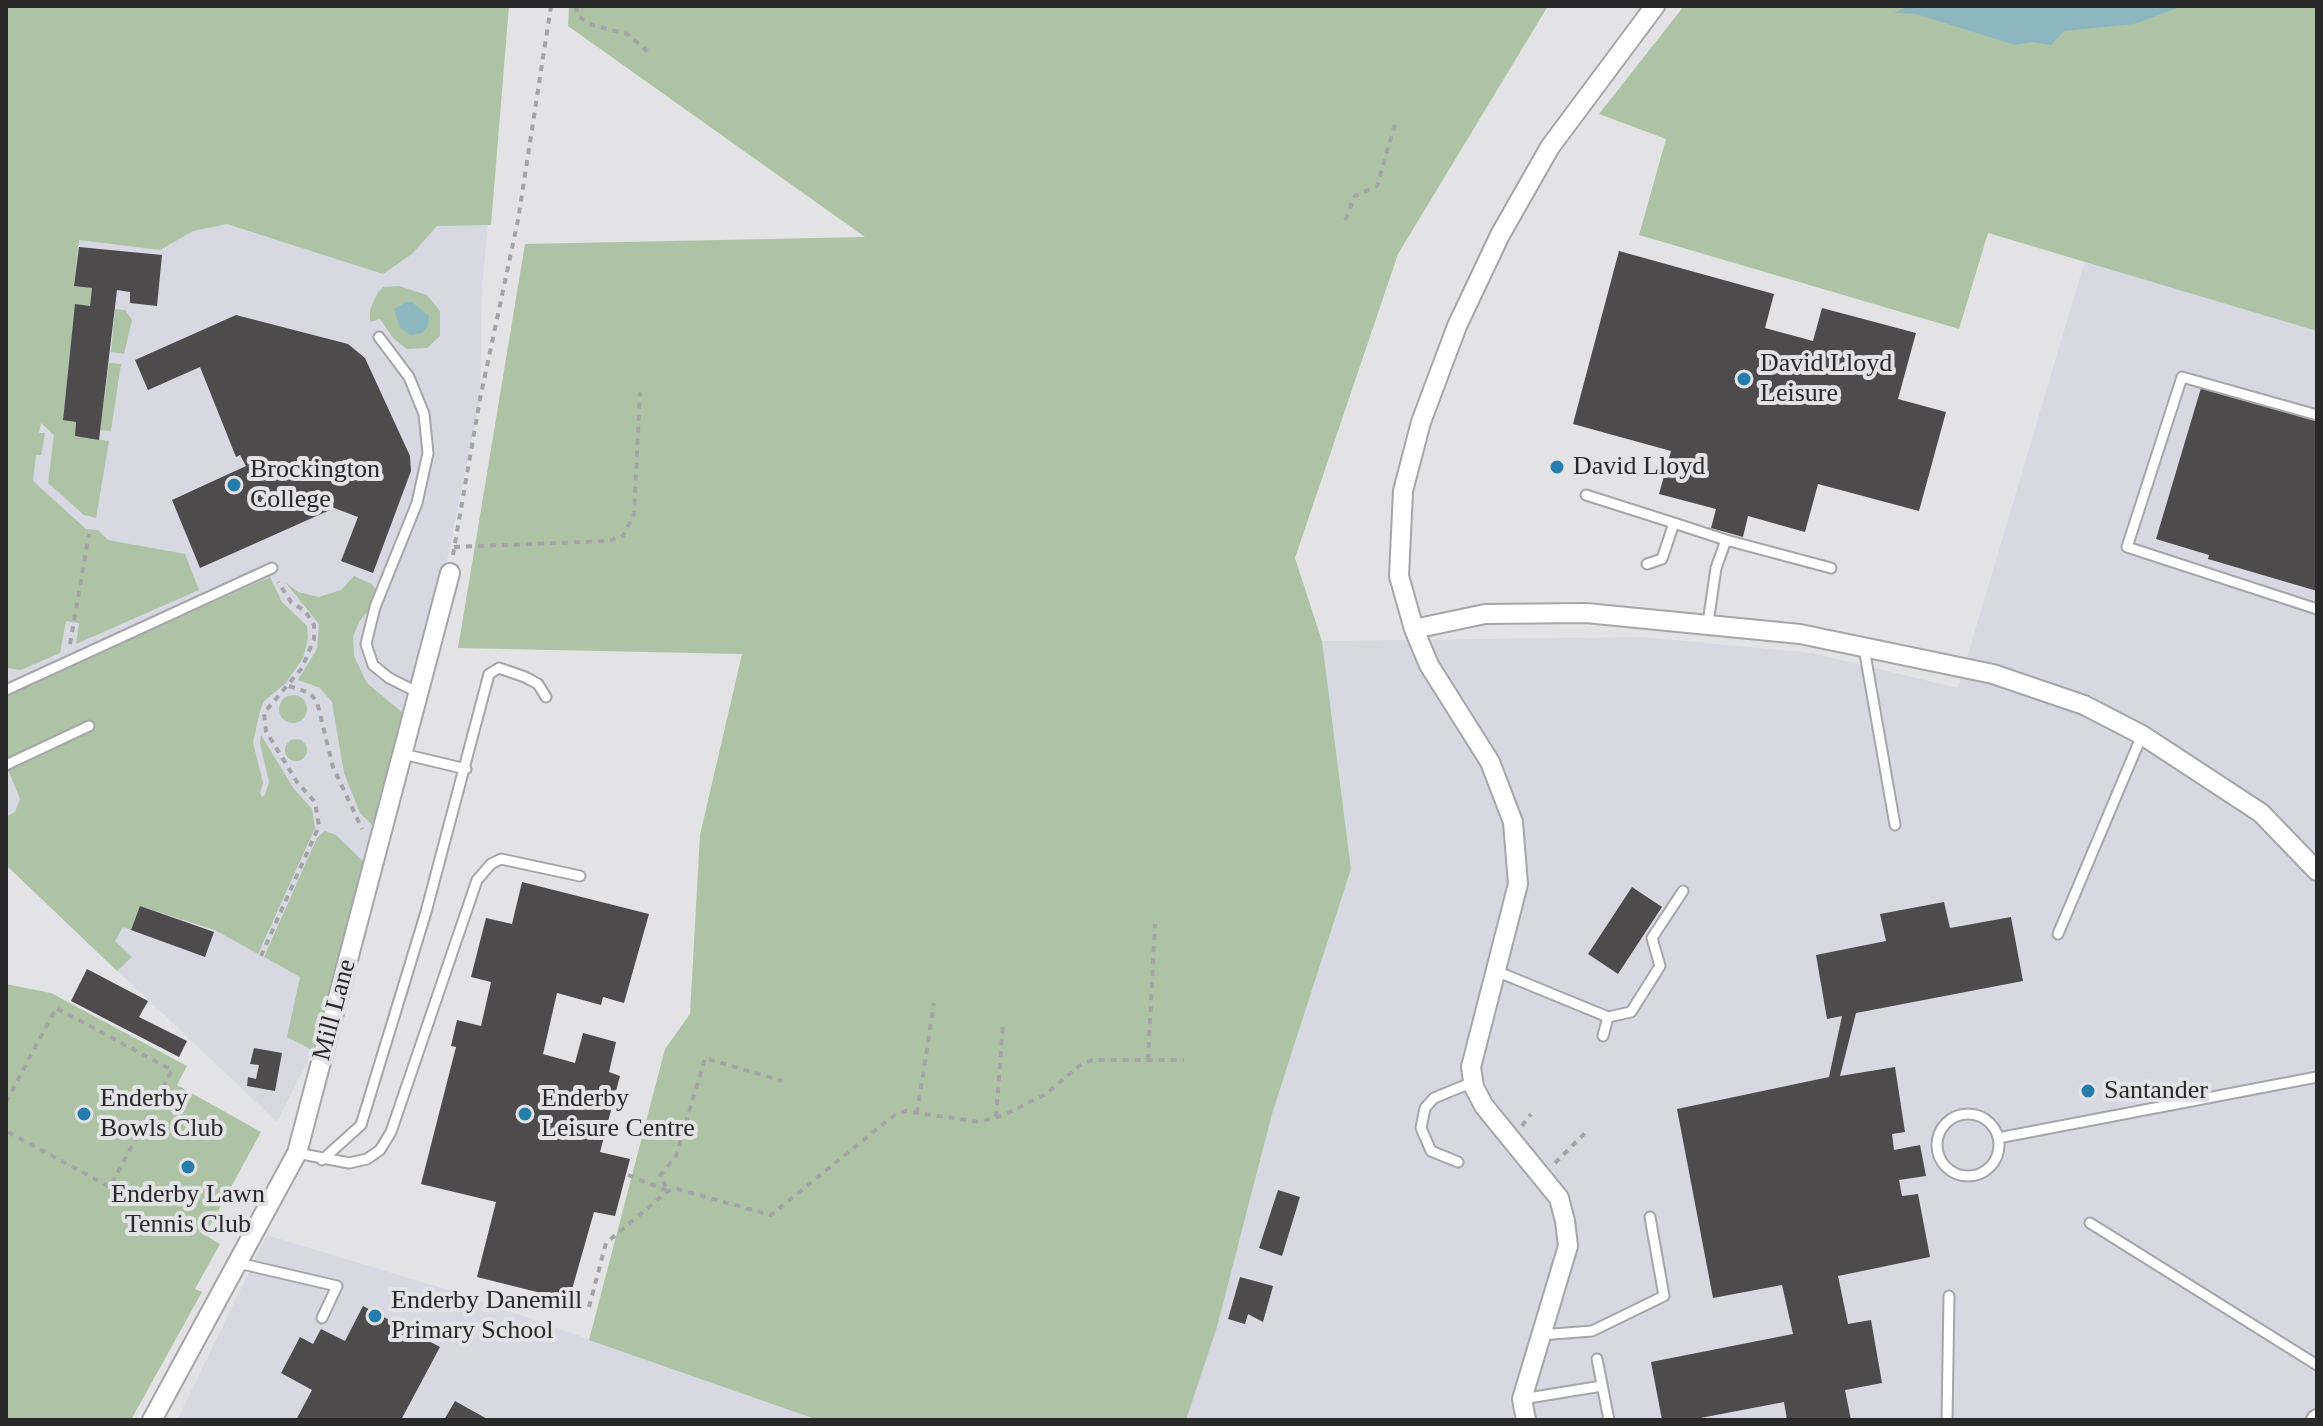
<!DOCTYPE html>
<style>
body{margin:0}
#map{position:relative;width:2323px;height:1426px;overflow:hidden;background:#e3e3e6;font-family:Georgia,serif}
canvas{display:block}
.frame{position:absolute;inset:0;border:8px solid #29292a;pointer-events:none}
</style>
<div id="map">
<canvas width="2323" height="1426"></canvas>
<div class="frame"></div>
</div>
<script>
const ctx = document.querySelector('canvas').getContext('2d');
ctx.lineJoin = 'round';
function paint(path, color) { ctx.fillStyle = color; ctx.fill(path, 'evenodd'); }
const poly = rows => new Path2D(rows.map(r => 'M' + r).join(''));
function stroke(path, color, width, dash) { ctx.strokeStyle = color; ctx.lineWidth = width; ctx.lineCap = dash ? 'butt' : 'round'; ctx.setLineDash(dash || []); ctx.stroke(path); }
function label(font, color, halo, rows, align = 'center') {
  ctx.font = font + ' Georgia,serif'; ctx.lineWidth = 8; ctx.setLineDash([]); ctx.textBaseline = 'middle'; ctx.strokeStyle = halo; ctx.fillStyle = color; for (const [text, x, y, turn = 0] of rows) {
    ctx.save(); ctx.translate(x, y); ctx.rotate((+turn || 0) * Math.PI / 180); ctx.textAlign = isNaN(turn) ? turn : align; if (halo) ctx.strokeText(text, 0, 0); ctx.fillText(text, 0, 0); ctx.restore();
  }
}
const built = poly([
 [6,6,509,6,482,287,480,399,445,571,370,868,311,1055,277,1122,6,865],
 [2088,250,2317,322,2317,1420,1186,1420,1217,1327,1272,1114,1351,869,1322,641,1644,637,1812,653,1958,688],
 [267,1235,458,1293,818,1420,177,1420]
]);
const green = poly([
 [6,6,509,6,491,225,437,226,412,254,383,274,227,224,193,231,160,250,79,240,74,285,92,288,90,306,75,305,63,419,76,422,75,436,109,441,96,518,84,515,48,483,54,435,41,423,39,433,45,433,41,455,36,455,33,481,86,529,98,530,108,540,185,554,199,590,76,644,79,623,66,621,60,653,21,670,6,668],
 [569,6,1548,6,1398,254,1295,558,1322,641,1351,869,1272,1114,1217,1327,1186,1420,818,1420,589,1340,665,1049,690,1014,700,835,742,654,458,648,525,244,865,237,568,26],
 [1684,6,2317,6,2317,331,1988,233,1959,329,1639,235,1666,139,1599,114],
 [399,286,427,295,440,311,440,336,427,348,407,349,393,338,380,319,370,322,370,309,378,292,383,287],
 [115,309,125,310,132,320,124,354,111,352],
 [109,363,121,364,111,431,100,430],
 [354,576,372,584,380,596,359,622,353,637,354,656,367,683,404,714,378,831,360,813,344,773,332,702,320,688,298,680,317,649,319,624,285,582,298,592,319,597,341,590],
 [270,577,282,602,307,626,308,638,303,658,285,684,264,701,260,711,253,742,263,783,260,793,262,797,265,795,269,782,260,743,261,735,294,789,312,809,315,828,258,954,215,930,140,906,131,930,123,927,115,941,132,957,117,971,6,865,6,817,15,812,20,799,8,770,91,732,86,721,6,759,6,694],
 '279 709a14 14 0 1 1 28 0a14 14 0 1 1-28 0Z',
 '285 750a11 11 0 1 1 22 0a11 11 0 1 1-22 0Z',
 [325,831,336,835,370,868,312,1050,287,1037,300,977,264,957,317,838],
 [6,984,51,993,187,1066,177,1085,261,1132,205,1235,220,1244,195,1289,202,1292,131,1420,6,1420]
]);
const water = poly([
 [1908,6,2183,6,2134,24,2064,31,2051,45,2032,42,2015,45,1916,14,1894,13],
 [406,302,412,302,429,316,428,326,422,333,410,335,400,327,394,309]
]);
const building = poly([
 [79,247,162,255,157,306,130,303,130,292,117,290,99,440,75,436,76,422,63,420,75,304,90,306,92,288,74,286],
 [1619,251,1774,294,1765,328,1813,341,1822,308,1916,333,1898,399,1946,412,1919,511,1818,484,1805,532,1748,516,1743,537,1711,528,1716,509,1659,494,1671,451,1573,424],
 [236,315,348,344,365,358,410,456,411,471,373,573,341,561,358,517,329,506,330,510,200,568,172,500,246,466,240,455,236,457,200,367,148,390,135,360],
 [2201,388,2317,421,2317,591,2208,559,2209,555,2156,539],
 [522,882,649,914,624,1003,603,997,601,1005,557,993,543,1054,575,1063,583,1033,616,1042,609,1072,620,1076,600,1152,630,1159,615,1216,594,1212,569,1300,477,1277,496,1202,421,1184,456,1047,451,1046,457,1020,481,1026,491,982,471,977,486,918,512,924],
 [1632,887,1662,907,1618,974,1588,954],
 [1944,902,1950,928,2011,917,2023,981,1856,1013,1840,1076,1895,1067,1905,1132,1892,1134,1894,1150,1920,1145,1926,1176,1899,1180,1902,1196,1918,1194,1930,1257,1838,1276,1848,1324,1871,1320,1882,1383,1845,1390,1851,1420,1787,1420,1784,1402,1690,1420,1662,1420,1651,1362,1793,1334,1782,1285,1713,1298,1677,1109,1829,1077,1842,1016,1827,1019,1816,955,1886,941,1880,914],
 [140,906,214,932,205,957,131,930],
 [87,969,148,1001,139,1017,187,1041,179,1057,71,1001],
 [254,1048,282,1053,275,1091,247,1086,248,1077,256,1079,259,1065,250,1064],
 [1278,1190,1300,1197,1282,1256,1259,1248],
 [1240,1277,1273,1286,1263,1322,1248,1314,1245,1324,1228,1319],
 [363,1306,440,1347,401,1420,296,1420,312,1390,281,1373,300,1337,313,1344,321,1329,345,1341],
 [455,1401,489,1420,444,1420]
]);
const path = poly([
 [576,6,578,16,592,25,627,34,652,55],
 [1345,220,1355,196,1377,186,1395,124],
 [454,547,609,541,623,536,634,514,640,392],
 [453,555,480,399,518,220,551,6],
 [70,644,89,534],
 [289,686,310,693,317,702,333,767,362,829],
 [261,956,319,826,315,802,297,782,266,731,264,713,302,668,314,639,314,625,305,611,291,602,278,582],
 [1148,1060,1155,924],
 [6,1102,56,1008,172,1070,110,1187,6,1131],
 [917,1113,934,1003],
 [996,1117,1003,1024],
 [1522,1126,1531,1114],
 [1555,1163,1589,1129],
 [628,1175,668,1191,660,1176,676,1156,705,1058,782,1081],
 [589,1307,606,1243,668,1191,677,1189,771,1215,893,1116,905,1111,979,1122,1004,1115,1046,1094,1079,1066,1092,1060,1184,1060]
]);
const service = poly([
 [379,337,409,377,424,414,428,453,417,503,375,607,366,644,373,665,389,678,411,689,419,689],
 [2317,415,2182,377,2127,547,2317,609],
 [1586,495,1674,523,1662,559,1647,564],
 [1674,523,1726,540,1716,568,1708,623],
 [1726,540,1831,568],
 [1864,648,1895,825],
 [6,690,272,568],
 [403,754,466,769],
 [6,765,89,726],
 [2058,934,2142,735],
 [1496,971,1608,1017],
 [1603,1036,1608,1017,1631,1012,1660,966,1652,938,1683,891],
 '1937 1145a31 31 0 1 1 62 0a31 31 0 1 1-62 0Z',
 [1998,1138,2317,1077],
 [297,1153,349,1163,367,1159,380,1150,391,1132,477,880,491,864,501,859,580,876],
 [322,1160,361,1125,426,912,489,674,499,668,525,677,538,684,546,697],
 [1458,1162,1431,1151,1421,1128,1425,1108,1434,1098,1473,1082],
 [2090,1223,2317,1365],
 [238,1263,337,1286,322,1318],
 [1540,1335,1592,1331,1664,1296,1650,1217],
 [1597,1359,1609,1420],
 [1522,1399,1602,1386],
 [1947,1420,1949,1296]
]);
const minor = poly([
 [1414,629,1485,614,1586,613,1800,634,1993,674,2084,705,2142,735,2261,813,2317,871],
 [152,1420,297,1153,450,573],
 [1526,1420,1522,1399,1568,1246,1565,1221,1559,1198,1484,1106,1474,1087,1471,1067,1518,884,1513,822,1490,762,1429,665,1414,629,1399,576,1403,491,1421,422,1457,326,1500,235,1550,147,1655,6],
 [2316,1420,2317,1419]
]);
const markers = [
 [1744,379,8,"#267cab"],
 [1557,467,8,"#267cab"],
 [234,485,8,"#267cab"],
 [2088,1091,8,"#267cab"],
 [84,1114,8,"#267cab"],
 [525,1114,8,"#267cab"],
 [188,1167,8,"#267cab"],
 [375,1316,8,"#267cab"]
];
const poiNames = [
 ["David Lloyd",1760,364],
 ["Leisure",1760,394],
 ["David Lloyd",1573,467],
 ["Brockington",250,470],
 ["College",250,500],
 ["Santander",2104,1091],
 ["Enderby",100,1099],
 ["Bowls Club",100,1129],
 ["Enderby",541,1099],
 ["Leisure Centre",541,1129],
 ["Enderby Lawn",188,1195,"center"],
 ["Tennis Club",188,1225,"center"],
 ["Enderby Danemill",391,1301],
 ["Primary School",391,1331]
];
const streetNames = [
 ["Mill Lane",335,1010,-75]
];
paint(built, '#d8d8e2');
paint(green, '#aec3a5');
paint(water, '#8cb7c1');
paint(building, '#4d4b4c');
stroke(service, '#a6a6a9', 13);
stroke(minor, '#a6a6a9', 22);
stroke(path, '#a4a4a6', 4, [6, 6]);
stroke(service, '#fff', 9);
stroke(minor, '#fff', 18);
for (const [x, y, r, color] of markers) { const dot = new Path2D(); dot.arc(x, y, r, 0, 2 * Math.PI); ctx.fillStyle = color; ctx.fill(dot); stroke(dot, '#e3e3e6', 3); }
label('26px', '#29292a', '#e3e3e6', poiNames, 'left');
label('26px', '#29292a', '#e3e3e6', streetNames);
</script>
